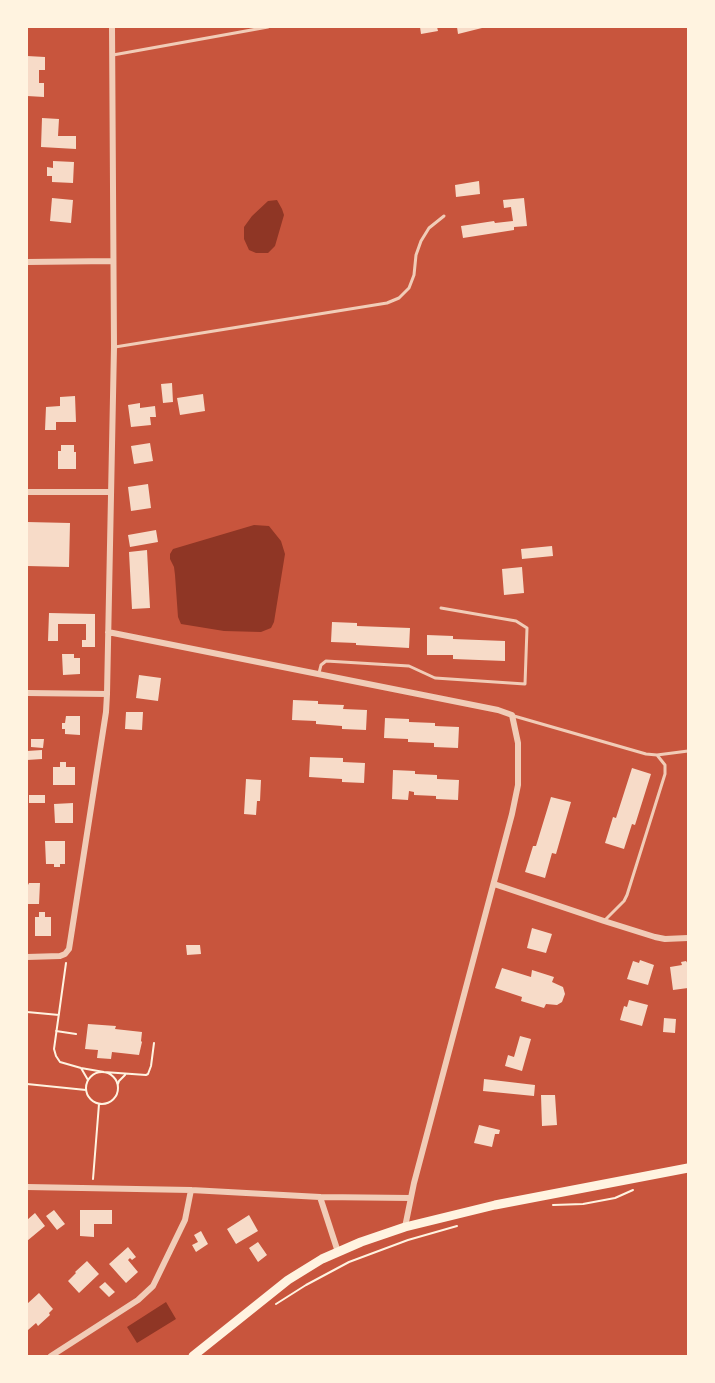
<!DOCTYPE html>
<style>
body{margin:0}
#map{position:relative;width:715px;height:1383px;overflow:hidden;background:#c8553d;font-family:"Varela Round",sans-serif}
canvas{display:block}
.frame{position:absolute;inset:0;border:28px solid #fff3e0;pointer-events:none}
</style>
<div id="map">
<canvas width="715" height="1383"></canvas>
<div class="frame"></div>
</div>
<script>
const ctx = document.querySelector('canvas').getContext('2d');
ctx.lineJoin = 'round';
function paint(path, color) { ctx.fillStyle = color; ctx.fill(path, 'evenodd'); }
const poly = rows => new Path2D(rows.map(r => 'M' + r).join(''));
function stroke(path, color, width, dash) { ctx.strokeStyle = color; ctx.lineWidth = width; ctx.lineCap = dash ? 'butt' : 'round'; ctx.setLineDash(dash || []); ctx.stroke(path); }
const water = poly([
 [277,200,282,209,284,215,275,246,268,253,256,253,249,250,244,239,244,227,252,216,268,201],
 [254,525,269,526,281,541,285,554,274,622,271,628,261,632,224,631,181,624,178,617,175,575,174,567,170,559,170,554,173,549],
 [166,1302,176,1319,137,1343,127,1327]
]);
const building = poly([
 [420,27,437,27,438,31,421,34],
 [457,27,482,27,482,28,458,34],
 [27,56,45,57,45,70,39,70,39,83,44,83,44,97,27,96],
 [42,118,59,119,58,136,76,136,76,149,41,147],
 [53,161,74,162,73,183,52,182,52,176,47,176,47,167,53,168],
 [479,181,480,194,456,197,455,185],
 [52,198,73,200,71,223,50,221],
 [524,198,527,226,514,227,514,230,463,238,461,226,494,221,495,223,513,221,511,207,504,208,503,200],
 [172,383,173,402,163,403,161,384],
 [203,394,205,411,180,415,177,398],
 [75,396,76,422,56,422,56,430,45,430,46,407,60,406,60,397],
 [140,403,140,408,155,406,156,417,150,417,151,425,131,427,128,405],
 [150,443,153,461,134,464,131,446],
 [61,445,74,445,74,452,76,452,76,469,58,469,58,451,61,451],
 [148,484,151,508,131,511,128,487],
 [27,522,70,523,69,567,27,566],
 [156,530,158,542,130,547,128,535],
 [552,546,553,556,522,559,521,549],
 [147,550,150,608,132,609,129,552],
 [522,567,524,593,504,595,502,569],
 [49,613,95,614,95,647,82,647,82,640,86,640,86,624,58,624,58,641,48,641],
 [332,622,357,623,357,626,410,628,409,648,356,645,356,643,331,642],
 [427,635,453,636,453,639,505,641,505,661,453,659,453,655,427,655],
 [62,654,74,654,74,658,80,658,80,674,63,675],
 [139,675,161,678,158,701,136,698],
 [293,700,318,701,318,704,344,705,343,709,367,710,366,730,342,729,342,726,316,724,316,721,292,720],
 [126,712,143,712,142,730,125,729],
 [66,716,80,716,80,735,65,734,65,729,62,729,62,723,65,723],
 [385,718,409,719,409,722,435,723,435,726,459,727,458,748,434,747,434,743,408,742,408,739,384,738],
 [31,739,44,739,43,748,31,747],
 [42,750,42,759,27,760,27,751],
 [310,757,343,758,343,762,365,763,364,783,342,782,342,779,309,777],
 [60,762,66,762,66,767,75,767,75,785,53,785,53,767,60,767],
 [632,768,651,774,635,825,632,824,624,849,605,843,613,817,616,818],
 [393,770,415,771,415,774,437,775,437,779,459,780,458,800,436,799,436,796,414,795,414,792,409,791,408,800,392,799],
 [246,779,261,780,260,801,257,801,256,815,244,814],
 [29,795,45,795,45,803,29,803],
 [551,797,571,802,556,854,552,853,545,878,525,872,533,846,536,846],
 [73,803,73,823,55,823,54,804],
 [45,841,65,841,65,864,60,864,60,867,54,867,54,864,46,864],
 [29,883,40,883,39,904,27,904,27,885,28,885],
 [39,912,45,912,45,917,51,917,51,936,35,936,35,917,39,917],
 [532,928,552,934,546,953,527,948],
 [186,945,200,945,201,954,187,955],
 [640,960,654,965,648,985,627,979,633,961,639,963],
 [686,961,688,964,688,988,673,990,670,967,682,965,681,962],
 [502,968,531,977,532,970,554,977,552,982,563,987,565,994,562,1002,557,1005,546,1004,544,1008,521,1001,522,997,495,988],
 [629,1000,648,1005,642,1026,620,1020,624,1006,627,1007],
 [664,1018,676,1019,675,1033,663,1032],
 [88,1024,116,1026,115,1029,142,1032,141,1041,142,1042,139,1055,112,1052,111,1059,97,1058,98,1050,85,1049],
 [520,1036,531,1039,522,1071,505,1066,508,1055,514,1057],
 [484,1079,535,1085,534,1096,483,1091],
 [541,1095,555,1095,557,1125,542,1126],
 [479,1125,500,1130,499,1134,495,1134,492,1147,474,1143],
 [54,1210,65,1224,57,1230,46,1216],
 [80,1210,112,1210,112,1224,94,1224,94,1237,80,1236],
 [35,1213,45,1226,27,1241,27,1220],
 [249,1215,258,1231,236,1244,227,1229],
 [201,1231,208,1244,196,1252,192,1245,198,1242,194,1235],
 [258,1242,267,1255,258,1262,249,1248],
 [128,1247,136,1257,132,1260,130,1258,128,1260,138,1272,126,1283,109,1264],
 [87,1261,99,1274,79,1293,68,1281,76,1273,75,1272],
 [105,1282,115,1292,109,1297,99,1287],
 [39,1293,53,1309,49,1313,50,1315,38,1326,36,1323,28,1330,27,1328,27,1304]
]);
const path = poly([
 [66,963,54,1049,56,1056,60,1062,81,1068,104,1072,146,1075,148,1074,151,1066,154,1043],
 [27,1012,59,1015],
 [56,1031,76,1034],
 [81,1068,88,1080],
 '86 1088a16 16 0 1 1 32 0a16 16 0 1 1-32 0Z',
 [27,1084,86,1090],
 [118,1084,119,1081,125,1075],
 [93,1179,99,1104],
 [553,1205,583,1204,615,1198,633,1190],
 [276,1304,306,1285,349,1262,408,1240,457,1226]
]);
const service = poly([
 [113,55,268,27],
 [115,347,387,303,399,298,409,288,414,275,416,255,421,241,429,228,444,216],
 [319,673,321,665,326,661,409,666,435,678,525,684,527,628,516,621,441,608],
 [514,716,646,754,657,755,688,751],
 [604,921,624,901,627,895,665,774,665,765,657,755]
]);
const minor = poly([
 [27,262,113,261],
 [27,492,111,492],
 [108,632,498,710,512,715,518,743,518,785,512,814,414,1183,405,1227],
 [27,693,107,694],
 [494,884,604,921,655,937,665,939,688,938],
 [27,957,60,956,65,954,69,949,106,712,107,694,114,347,112,27],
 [27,1187,191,1190,320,1197,410,1198],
 [320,1197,338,1252],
 [51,1356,138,1300,153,1286,185,1220,191,1190]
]);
const secondary = poly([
 [193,1356,288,1280,322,1259,361,1242,405,1227,495,1205,688,1168]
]);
paint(water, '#8f3625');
paint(building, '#f7dbc8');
stroke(path, '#fff3e0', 2);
stroke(service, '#f1ccb7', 3);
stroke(minor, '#f1ccb7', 6);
stroke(secondary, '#fff3e0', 9);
</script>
